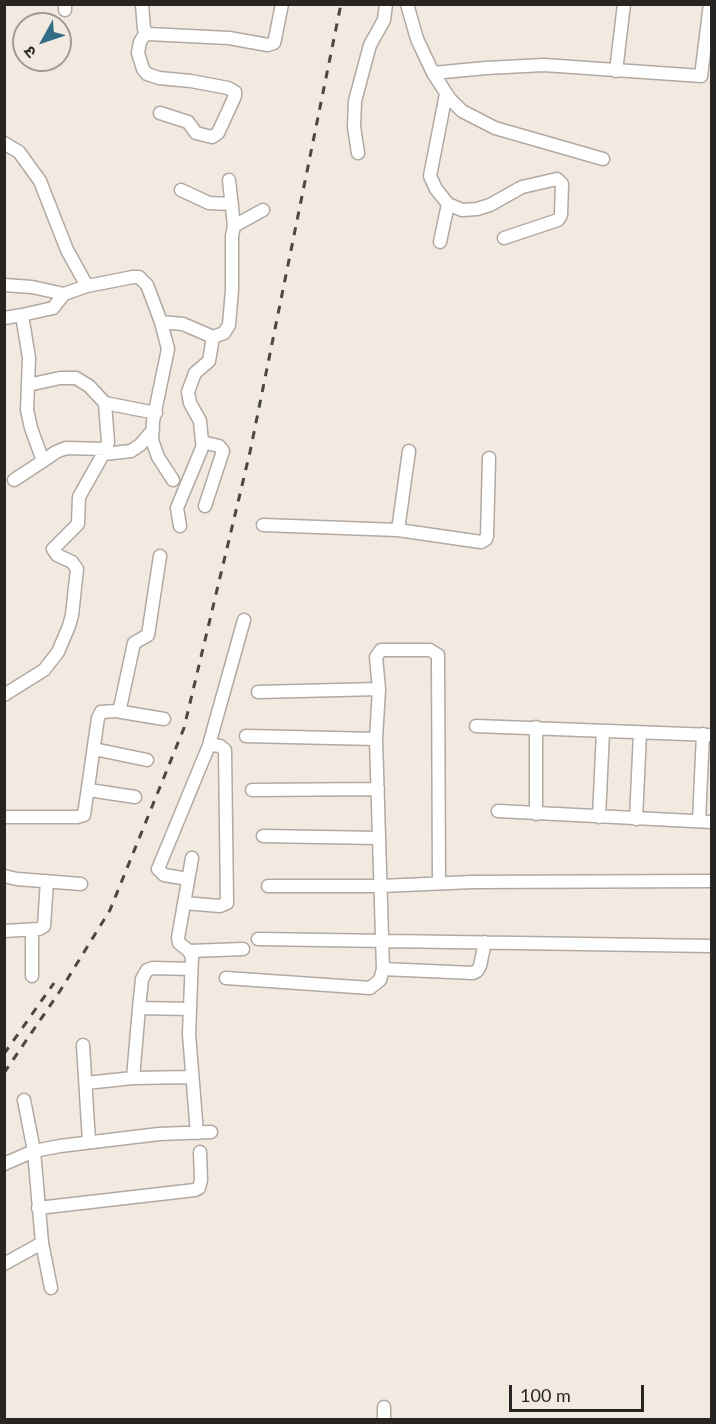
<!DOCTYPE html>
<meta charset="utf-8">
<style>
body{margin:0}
#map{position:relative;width:716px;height:1424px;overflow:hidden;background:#f2e9e1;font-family:Lato,"Noto Sans Devanagari",sans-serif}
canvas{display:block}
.frame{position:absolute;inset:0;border:6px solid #272421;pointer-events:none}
.north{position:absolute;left:12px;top:12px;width:60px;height:60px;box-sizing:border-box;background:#f2e9e1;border:2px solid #a19a94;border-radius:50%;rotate:230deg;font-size:16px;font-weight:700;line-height:24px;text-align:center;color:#272421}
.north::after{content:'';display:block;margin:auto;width:21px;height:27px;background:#336d86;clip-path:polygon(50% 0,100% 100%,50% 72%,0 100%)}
.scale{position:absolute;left:509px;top:1385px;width:135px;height:27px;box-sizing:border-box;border:3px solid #272421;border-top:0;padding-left:8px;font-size:18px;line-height:21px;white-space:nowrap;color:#272421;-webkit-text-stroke:4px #f2e9e1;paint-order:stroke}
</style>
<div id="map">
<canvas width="716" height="1424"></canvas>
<div class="frame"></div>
<div class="north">उ</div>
<div class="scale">100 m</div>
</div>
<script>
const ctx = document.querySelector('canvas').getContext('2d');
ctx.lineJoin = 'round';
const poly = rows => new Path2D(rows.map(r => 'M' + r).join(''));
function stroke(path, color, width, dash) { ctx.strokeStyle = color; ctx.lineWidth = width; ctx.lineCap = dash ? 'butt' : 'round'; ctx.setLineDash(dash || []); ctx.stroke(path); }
const minor = poly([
 [142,4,144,29,148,34,229,38,268,45,274,43,275,39,282,4],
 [407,4,417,39,433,73,450,99,462,111,495,128,603,159],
 [65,10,65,4],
 [146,32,140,42,138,53,143,69,147,74,159,78,191,81,228,88,235,92,235,96,218,133,212,137,196,133,188,122,160,113],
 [616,71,624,4],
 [433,73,486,68,544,65,701,76,710,4],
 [446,94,430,176,436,189,448,204,462,210,477,209,490,205,522,187,557,179,562,184,561,215,558,220,504,238],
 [4,143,19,152,40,181,67,250,87,286,133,277,139,277,147,285,161,322,168,349,153,421,152,440,158,457,173,480],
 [358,153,354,127,355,101,370,45,384,20,386,4],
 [229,180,234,226],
 [181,190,209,203,232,204],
 [440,242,448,204],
 [4,285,32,287,64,294],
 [87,286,64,294,53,308,22,315,29,358,27,410,31,428,43,461,56,452,66,448,106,449],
 [4,318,22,315],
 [161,322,183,324,213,337,209,361,195,373,188,392,190,403,200,421,202,442,219,446,223,451,205,506],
 [213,337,224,333,229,325,232,290,232,236,234,226,263,210],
 [28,385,60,378,76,378,89,386,105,403],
 [104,454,131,451,140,445,153,430],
 [14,480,43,461],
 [263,525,398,530,481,542,486,539,487,536,489,458],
 [180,526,177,508,204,443],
 [398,530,409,451],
 [258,692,379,689],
 [4,695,44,670,58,652,69,626,72,615,77,569,72,562,57,555,53,549,78,524,79,497,106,449,108,442,105,403,156,413],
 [116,711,164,719],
 [476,726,712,735],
 [246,736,376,739],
 [94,749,147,760],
 [89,790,135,797],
 [252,790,378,789],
 [498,811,712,822],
 [536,814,536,727],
 [4,817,77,817,84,815,98,718,101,712,116,711,120,708,134,643,148,635,160,556],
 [599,817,603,731],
 [636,819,640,733],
 [699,821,703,734],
 [263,836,378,838],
 [192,858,178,938,179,943,189,951,192,957,189,1034,197,1133],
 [4,876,17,879,81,884],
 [188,879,164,875,158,869,210,743],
 [268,886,381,886,472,882,712,881],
 [184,903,220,906,227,903,225,750,220,746,212,745,210,741,244,620],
 [4,931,39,929,44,926,47,881],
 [258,939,712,946],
 [189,951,243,949],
 [383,969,376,739,379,689,376,657,381,650,430,650,438,655,439,883],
 [32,976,32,930],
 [226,978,370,988,380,980,383,969,473,973,477,971,480,966,485,942],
 [139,1008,142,979,147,970,153,968,191,969],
 [83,1045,89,1142],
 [133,1078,192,1077],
 [86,1083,133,1078,139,1008,189,1009],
 [4,1164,34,1151,60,1146,159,1134,211,1132],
 [38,1208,195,1190,199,1188,201,1180,200,1152],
 [42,1243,51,1288],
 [4,1264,42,1243,34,1151,24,1100],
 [384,1407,384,1420]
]);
const rail = poly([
 [4,1054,54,983],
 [4,1073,60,991,110,910,184,728,250,452,341,4]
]);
stroke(minor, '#b2a9a2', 15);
stroke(minor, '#fff', 12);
stroke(rail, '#4b4743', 3, [8, 8]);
</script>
